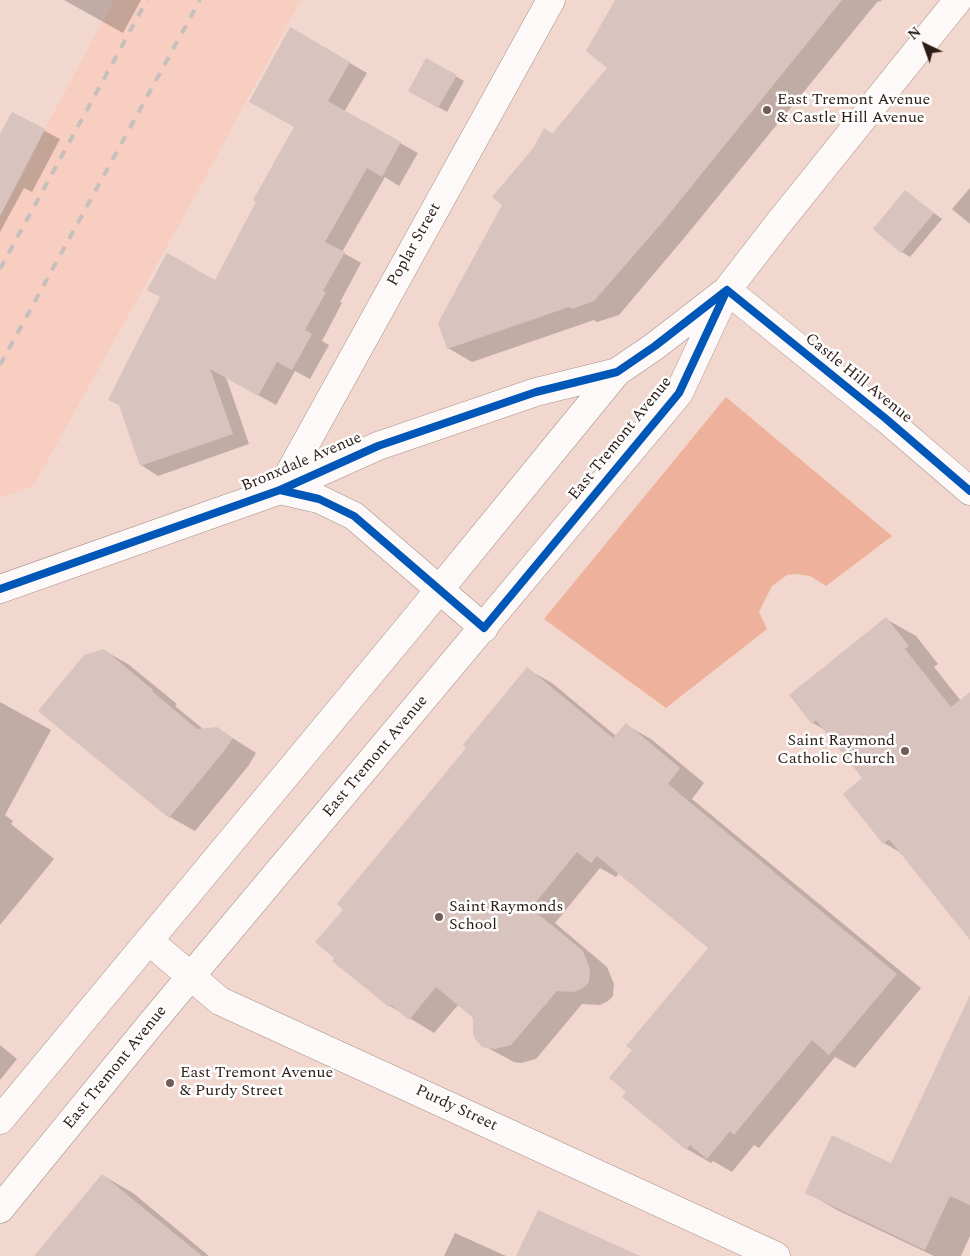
<!DOCTYPE html>
<style>
body{margin:0}
#map{position:relative;width:970px;height:1256px;overflow:hidden;background:#f1d7ce;font-family:Spectral,serif}
canvas{display:block}
.north{position:absolute;left:900px;top:20px;width:50px;height:50px;-webkit-text-stroke:4px #fdfdfd;paint-order:stroke;rotate:318deg;font-size:14px;font-weight:700;line-height:20px;text-align:center;color:#2c1c16}
.north::after{content:'';display:block;margin:auto;width:18px;height:22px;background:#2c1c16;clip-path:polygon(50% 0,100% 100%,50% 72%,0 100%)}
</style>
<div id="map">
<canvas width="970" height="1256"></canvas>
<div class="north">N</div>
</div>
<script>
const ctx = document.querySelector('canvas').getContext('2d');
ctx.lineJoin = 'round';
function paint(path, color) { ctx.fillStyle = color; ctx.fill(path, 'evenodd'); }
const poly = rows => new Path2D(rows.map(r => 'M' + r).join(''));
function stroke(path, color, width, dash) { ctx.strokeStyle = color; ctx.lineWidth = width; ctx.lineCap = dash ? 'butt' : 'round'; ctx.setLineDash(dash || []); ctx.stroke(path); }
function label(font, color, halo, rows, align = 'center') {
  ctx.font = font + ' Spectral,serif'; ctx.lineWidth = 5; ctx.setLineDash([]); ctx.textBaseline = 'middle'; ctx.strokeStyle = halo; ctx.fillStyle = color; for (const [text, x, y, turn = 0] of rows) {
    ctx.save(); ctx.translate(x, y); ctx.rotate((+turn || 0) * Math.PI / 180); ctx.textAlign = isNaN(turn) ? turn : align; if (halo) ctx.strokeText(text, 0, 0); ctx.fillText(text, 0, 0); ctx.restore();
  }
}
const built = poly([
 [114,0,301,0,195,196,33,486,0,498,0,216,30,162,45,129]
]);
const green = poly([
 [726,397,892,536,826,586,810,576,796,574,787,575,772,586,759,612,767,629,666,708,544,619]
]);
const shadow = poly([
 [64,0,141,0,123,33],
 [616,0,882,0,880,2,878,1,685,237,619,315,597,322,594,320,472,362,448,348,535,148,545,130,554,135,609,68],
 [291,29,367,73,344,112,418,153,399,186,385,177,342,252,361,263,340,302,342,303,322,341,329,345,310,379,295,371,276,405,226,377,249,444,158,476,141,465,215,282,295,127],
 [427,60,464,81,447,112,410,91],
 [13,114,60,139,32,192,24,188,0,232,0,137],
 [970,188,970,224,952,209],
 [905,191,942,219,910,257,902,252],
 [886,619,916,636,938,664,934,667,961,701,970,694,970,936,903,854,884,843,864,778,825,730,813,723],
 [103,650,128,664,177,704,175,706,203,729,217,728,256,753,249,765,195,831,170,817,40,711],
 [527,669,552,683,616,736,626,725,651,739,704,783,692,799,921,988,855,1068,835,1057,759,1148,754,1145,732,1172,713,1161,711,1163,687,1149,624,1097,709,948,619,873,616,877,600,868,555,923,607,967,614,984,613,996,608,1001,600,1005,582,1004,536,1059,521,1063,514,1062,488,1048,475,1018,459,1004,434,1033,390,1006,344,910],
 [0,702,51,730,5,815,13,821,11,824,54,859,0,925],
 [0,1045,17,1059,0,1080],
 [970,1047,970,1236,961,1256,934,1256,837,1210,806,1192,891,1165],
 [102,1175,133,1193,209,1256,36,1256],
 [455,1233,506,1256,444,1256]
]);
const building = poly([
 [615,0,842,0,661,224,594,301,572,309,569,307,447,349,438,323,502,205,492,197,534,147,544,128,552,134,607,68,586,51],
 [290,27,350,62,328,101,401,142,382,177,367,168,325,242,345,252,323,291,326,292,305,330,312,334,292,370,277,362,258,396,210,369,233,434,140,466,119,405,108,400,160,297,147,290,167,253,215,280,256,202,253,200,294,127,249,102],
 [426,58,457,75,438,108,408,91],
 [12,112,45,129,0,216,0,134],
 [905,190,934,213,901,253,873,229],
 [886,617,909,646,905,649,951,707,970,692,970,940,889,839,883,844,843,794,862,778,816,720,812,724,789,695],
 [104,649,153,690,152,691,197,729,217,727,233,738,224,751,169,818,38,711,84,655],
 [527,667,613,738,626,723,680,768,668,784,897,974,829,1055,812,1040,734,1135,730,1131,707,1159,690,1145,686,1150,622,1097,626,1092,609,1078,632,1050,626,1046,708,948,597,856,591,863,577,852,531,908,583,951,590,969,589,982,583,988,574,992,557,991,511,1045,495,1049,482,1047,475,1039,473,1034,473,1018,436,987,409,1020,391,1005,389,1007,332,961,334,958,315,942,343,910,337,904,466,748,463,745],
 [970,995,970,1205,950,1196,925,1250,805,1193,832,1135,891,1163],
 [102,1174,202,1256,34,1256],
 [538,1210,640,1256,516,1256]
]);
const street = poly([
 [280,490,551,0],
 [149,941,220,1001,776,1256]
]);
const secondary = poly([
 [727,290,885,418,970,491],
 [280,490,319,499,354,516,484,628],
 [0,589,280,490,378,446,536,392,617,372],
 [0,1120,408,628,617,372,655,346,722,294],
 [0,1209,150,1025,679,393,727,290,778,224,958,0]
]);
const rail = poly([
 [0,269,147,0],
 [0,365,200,0]
]);
const cycleway = poly([
 [727,290,885,418,970,491],
 [280,490,319,499,354,516,484,628,679,393,726,292],
 [0,589,280,490,378,446,536,392,617,372,655,346,727,290]
]);
const markers = [
 [767,110,5,"#715d56"],
 [905,751,5,"#715d56"],
 [439,917,5,"#715d56"],
 [170,1083,5,"#715d56"]
];
const poiNames = [
 ["East Tremont Avenue",777,101],
 ["& Castle Hill Avenue",777,119],
 ["Saint Raymond",895,742,"right"],
 ["Catholic Church",895,760,"right"],
 ["Saint Raymonds",449,908],
 ["School",449,926],
 ["East Tremont Avenue",180,1074],
 ["& Purdy Street",180,1092]
];
const streetNames = [
 ["Poplar Street",415,245,-61],
 ["Castle Hill Avenue",858,379,39],
 ["East Tremont Avenue",621,439,-51],
 ["Bronxdale Avenue",302,463,-23],
 ["East Tremont Avenue",376,757,-50],
 ["East Tremont Avenue",116,1068,-51],
 ["Purdy Street",456,1109,25]
];
paint(built, '#f7cebf');
paint(green, '#eeb29c');
paint(shadow, '#0003');
paint(building, '#d8c3bf');
stroke(street, '#a5928b', 29);
stroke(secondary, '#a5928b', 29);
stroke(street, '#fdf9f8', 28);
stroke(secondary, '#fdf9f8', 28);
stroke(rail, '#c6bfbd', 4, [9, 9]);
stroke(cycleway, '#0057b8', 8);
for (const [x, y, r, color] of markers) { const dot = new Path2D(); dot.arc(x, y, r, 0, 2 * Math.PI); ctx.fillStyle = color; ctx.fill(dot); stroke(dot, '#fdfdfd', 2); }
label('16px', '#2c1c16', '#fdfdfd', poiNames, 'left');
label('16px', '#2c1c16', '#fdfdfd', streetNames);
</script>
